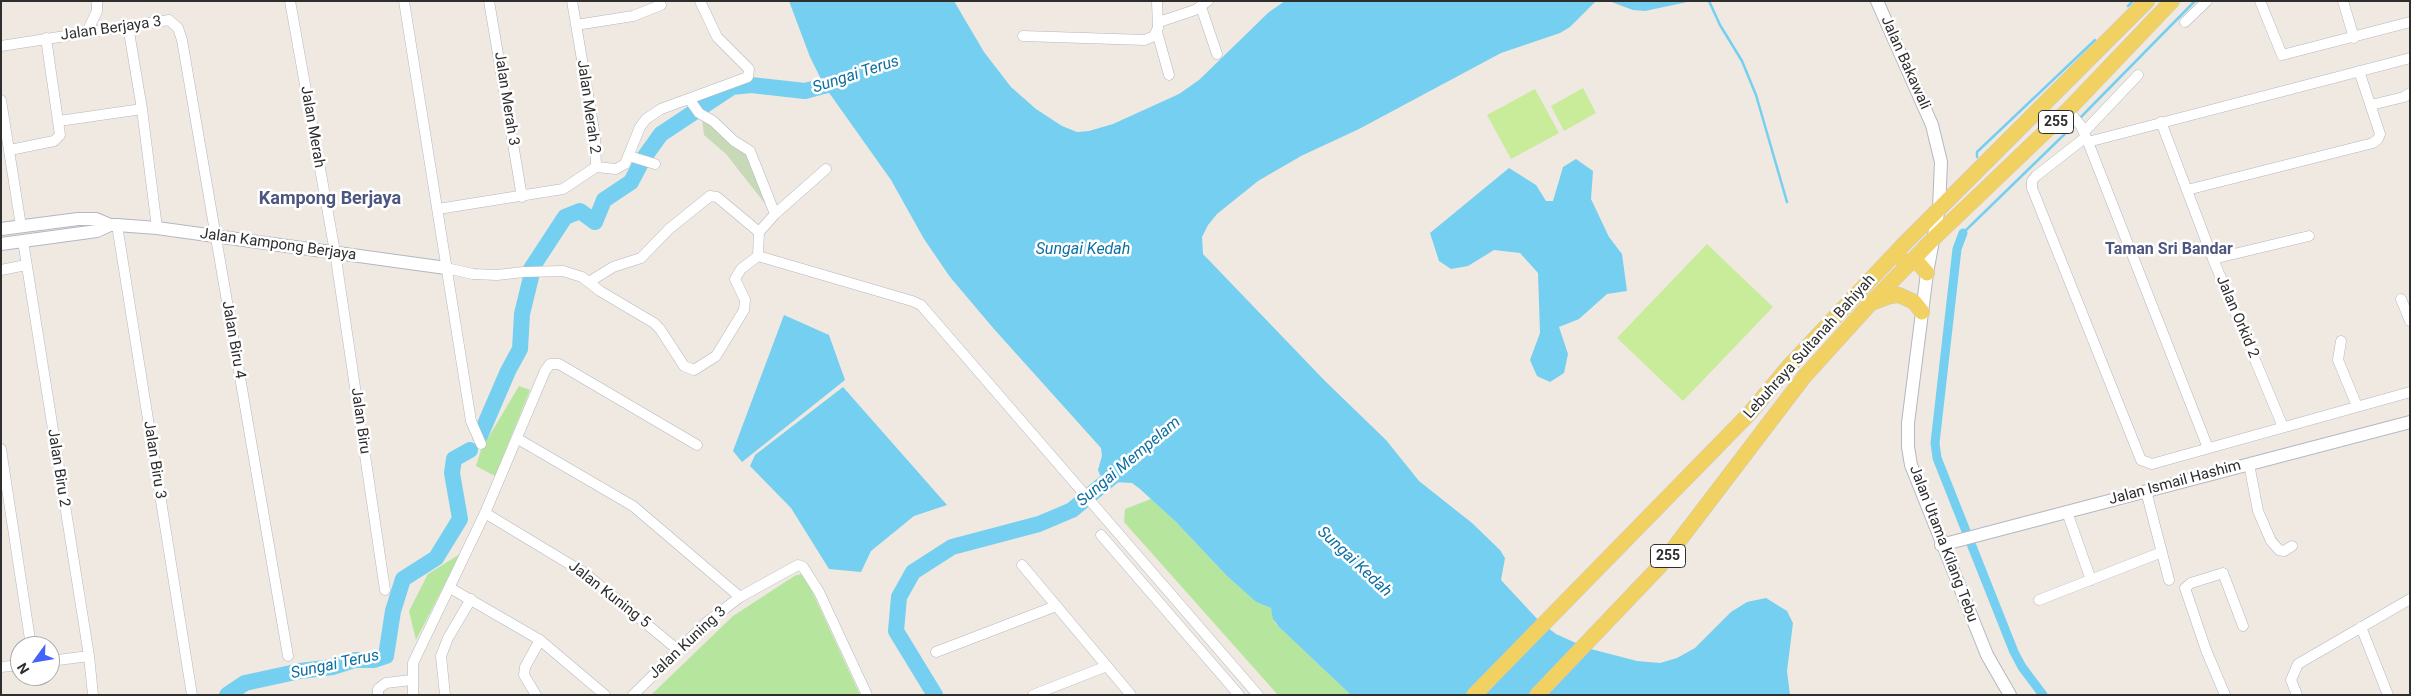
<!DOCTYPE html>
<style>
body{margin:0}
#map{position:relative;width:2411px;height:696px;overflow:hidden;background:#efe9e1;font-family:Roboto,sans-serif}
canvas{display:block}
.frame{position:absolute;inset:0;border:2px solid #2e2e2e;pointer-events:none}
.north{position:absolute;left:10px;top:636px;width:50px;height:50px;box-sizing:border-box;background:#fff;border:1px solid #ababab;border-radius:50%;rotate:238deg;font-size:14px;font-weight:700;line-height:20px;text-align:center;color:#2e2e2e}
.north::after{content:'';display:block;margin:auto;width:18px;height:22px;background:#4264fb;clip-path:polygon(50% 0,100% 100%,50% 72%,0 100%)}
</style>
<div id="map">
<canvas width="2411" height="696"></canvas>
<div class="frame"></div>
<div class="north">N</div>
</div>
<script>
const ctx = document.querySelector('canvas').getContext('2d');
ctx.lineJoin = 'round';
function paint(path, color) { ctx.fillStyle = color; ctx.fill(path, 'evenodd'); }
const poly = rows => new Path2D(rows.map(r => 'M' + r).join(''));
function stroke(path, color, width, dash) { ctx.strokeStyle = color; ctx.lineWidth = width; ctx.lineCap = dash ? 'butt' : 'round'; ctx.setLineDash(dash || []); ctx.stroke(path); }
function label(font, color, halo, rows, align = 'center') {
  ctx.font = font + ' Roboto,sans-serif'; ctx.lineWidth = 5; ctx.setLineDash([]); ctx.textBaseline = 'middle'; ctx.strokeStyle = halo; ctx.fillStyle = color; for (const [text, x, y, turn = 0] of rows) {
    ctx.save(); ctx.translate(x, y); ctx.rotate((+turn || 0) * Math.PI / 180); ctx.textAlign = isNaN(turn) ? turn : align; if (halo) ctx.strokeText(text, 0, 0); ctx.fillText(text, 0, 0); ctx.restore();
  }
}
const green = poly([
 [519,386,530,390,495,476,476,466,481,450],
 [1151,499,1176,522,1227,576,1256,602,1271,608,1275,623,1279,627,1351,695,1278,695,1124,522,1125,509],
 [460,554,416,640,409,611,428,574],
 [804,574,860,695,651,695,733,616,796,575]
]);
const cemetery = poly([
 [702,119,748,152,770,210,726,154,704,135]
]);
const pitch = poly([
 [1583,88,1596,113,1564,131,1551,106],
 [1535,89,1559,133,1511,159,1487,115],
 [1707,244,1773,307,1683,401,1617,338]
]);
const water = poly([
 [789,1,954,1,984,52,1011,87,1036,109,1062,126,1077,132,1089,131,1113,124,1179,94,1199,80,1269,12,1285,1,1596,1,1570,27,1560,33,1501,53,1359,129,1301,156,1258,181,1217,214,1208,225,1202,237,1203,254,1325,381,1386,440,1419,481,1472,523,1500,550,1505,558,1501,580,1540,622,1556,634,1587,648,1637,661,1660,663,1677,658,1695,648,1731,612,1747,602,1766,598,1787,611,1793,623,1787,671,1790,695,1351,695,1279,627,1273,619,1271,608,1256,602,1227,576,1176,522,1140,489,1132,483,1113,482,1100,475,1098,470,1102,456,1101,448,994,329,950,277,924,239,891,180,825,87,810,57],
 [1609,1,1692,1,1645,11,1633,10],
 [1576,159,1593,171,1591,199,1609,237,1622,254,1627,291,1607,294,1579,319,1559,327,1568,354,1564,373,1550,382,1537,376,1530,360,1540,333,1538,273,1520,253,1494,250,1468,266,1451,269,1439,261,1430,233,1509,168,1536,185,1546,201,1553,201,1563,167],
 [784,315,829,335,845,380,742,462,733,451],
 [843,387,947,505,914,516,871,551,861,572,829,569,791,508,750,466,755,455]
]);
const stream = poly([
 [1709,1,1720,25,1742,61,1756,95,1787,202],
 [2128,6,2133,1],
 [2078,120,2195,1],
 [1977,157,1977,152,2095,40],
 [1963,233,2075,124]
]);
const canal = poly([
 [1963,233,1957,249,1935,443,1937,458,2014,652,2022,667,2043,695]
]);
const river = poly([
 [531,269,565,217,580,211,595,222,604,200,631,182,643,159,661,134,732,87,751,85,805,91,846,80],
 [480,436,508,371,520,349,522,314,531,277],
 [227,695,245,683,300,671,333,667,355,660,374,660,386,656,393,611,403,579,436,558,460,519,452,473,454,459,470,450],
 [935,695,896,631,899,597,913,572,952,547,1039,524,1072,510,1124,467]
]);
const minor = poly([
 [290,1,335,252,385,590],
 [404,1,471,421,481,444],
 [489,1,522,197],
 [2260,1,2282,55,2410,22],
 [2343,1,2354,38],
 [1201,7,1217,54],
 [1159,22,1195,10,1208,1],
 [2185,22,2207,1],
 [576,25,633,16,661,5],
 [128,26,142,109,157,228],
 [87,32,97,11,97,1],
 [1157,32,1169,75],
 [1023,36,1145,40,1154,36,1158,28,1157,1],
 [1,46,169,20,178,28,182,40,288,656],
 [689,99,699,113,713,121,734,141,750,151,775,214],
 [1,100,21,226],
 [2371,105,2404,97,2410,93],
 [2068,110,2081,126,2088,142,2208,448],
 [59,121,142,109],
 [2161,122,2213,259,2283,427],
 [2084,132,2138,75],
 [2086,137,2036,176,2032,181,2032,188,2141,460,2152,464,2410,392],
 [2088,142,2410,58],
 [10,150,54,141,60,135,46,38],
 [629,156,655,164],
 [596,167,616,169,625,164,640,127,646,119,661,109,748,77,749,69,717,37,700,1],
 [2187,190,2373,143,2378,139,2380,134,2359,71],
 [438,209,563,189,596,167,595,136,572,1],
 [117,225,192,695],
 [23,241,89,656,93,695],
 [758,256,912,301,921,305,1258,695],
 [758,256,759,232,775,214,826,169],
 [2213,259,2309,236],
 [446,268,473,274,497,275,524,272,563,271,582,277,600,291,654,323,660,329,684,366,694,370,716,356,744,310,745,300,735,279,741,269,758,256],
 [1,270,26,265],
 [589,282,613,267,641,258,669,229,710,196,717,197,759,232],
 [2401,299,2410,321],
 [2341,341,2338,360,2357,406],
 [518,439,633,506,740,597],
 [1,449,31,646],
 [2249,464,2258,511,2271,541,2279,550,2284,551,2292,546],
 [2146,491,2169,580],
 [2067,512,2091,580],
 [485,513,586,574,678,650],
 [1101,535,1239,695],
 [1022,565,1131,695],
 [450,588,540,640,605,695],
 [2039,600,2162,552],
 [2361,627,2388,695],
 [936,652,1056,606],
 [50,661,89,656],
 [1,667,20,665],
 [378,695,378,689,386,683,411,680],
 [413,695,413,663,485,513,545,371,550,364,559,364,697,445],
 [445,695,441,656,448,638,471,599],
 [536,695,524,675,525,667,540,640],
 [633,695,707,622,740,597,798,565,803,567,819,592,867,695],
 [1033,695,1107,666],
 [2225,695,2206,650,2185,588,2191,583,2223,573,2243,626],
 [2297,695,2291,680,2298,664,2410,599]
]);
const tertiary = poly([
 [1877,1,1932,125,1941,162,1939,208,1927,273,1908,423,1908,447,1911,465,1987,655,2010,695],
 [1,229,78,219,96,219,110,225],
 [1,244,97,231,110,225,117,225,157,228,446,268],
 [1941,545,2410,422]
]);
const primary = poly([
 [1903,261,1918,263,1927,273],
 [1874,302,1890,296,1899,295,1914,302,1922,312],
 [1474,695,1749,414,1790,365,1904,244,2147,1],
 [1537,695,1660,566,1804,377,1871,303,1934,238,2068,110,2172,1]
]);
const shields = [
 [2056,122,35],
 [1668,556,35]
];
const shieldNames = [
 ["255",2056,122],
 ["255",1668,556]
];
const streetNames = [
 ["Jalan Berjaya 3",111,29,-8],
 ["Jalan Bakawali",1905,63,66],
 ["Jalan Merah 3",506,99,81],
 ["Jalan Merah 2",588,107,82],
 ["Jalan Merah",312,127,80],
 ["Jalan Kampong Berjaya",278,245,8],
 ["Jalan Orkid 2",2237,317,67],
 ["Jalan Biru 4",233,340,80],
 ["Lebuhraya Sultanah Bahiyah",1810,347,-48],
 ["Jalan Biru",360,421,82],
 ["Jalan Biru 3",154,460,81],
 ["Jalan Biru 2",58,468,81],
 ["Jalan Ismail Hashim",2175,483,-15],
 ["Jalan Utama Kilang Tebu",1943,544,69],
 ["Jalan Kuning 5",609,595,38],
 ["Jalan Kuning 3",688,643,-43]
];
const waterNames = [
 ["Sungai Terus",856,75,-18],
 ["Sungai Kedah",1083,250],
 ["Sungai Mempelam",1129,462,-40],
 ["Sungai Kedah",1354,562,43],
 ["Sungai Terus",335,665,-12]
];
const neighbourhoodNames = [
 ["Taman Sri Bandar",2169,250]
];
const quarterNames = [
 ["Kampong Berjaya",330,199]
];
paint(green, '#b6e59e');
paint(cemetery, '#c8d9b8');
paint(pitch, '#c9ec9a');
paint(water, '#75cff0');
stroke(stream, '#75cff0', 2.5);
stroke(canal, '#75cff0', 9);
stroke(river, '#75cff0', 16);
stroke(minor, '#b4b7c1', 11);
stroke(tertiary, '#b4b7c1', 14);
stroke(primary, '#c9c9c9', 16);
stroke(minor, '#fff', 10);
stroke(tertiary, '#fff', 12);
stroke(primary, '#f2d163', 15);
for (const [x, y, w] of shields) { const box = new Path2D(); box.roundRect(x - w / 2, y - 11.5, w, 23, 4); ctx.fillStyle = '#fff'; ctx.fill(box); stroke(box, '#2e2e2e', 1); }
label('bold 14px', '#2e2e2e', null, shieldNames);
label('15px', '#2e2e2e', '#fff', streetNames);
label('italic 16px', '#0d6fa3', '#fff', waterNames);
label('bold 16px', '#4d5680', '#fff', neighbourhoodNames);
label('bold 18px', '#4d5680', '#fff', quarterNames);
</script>
